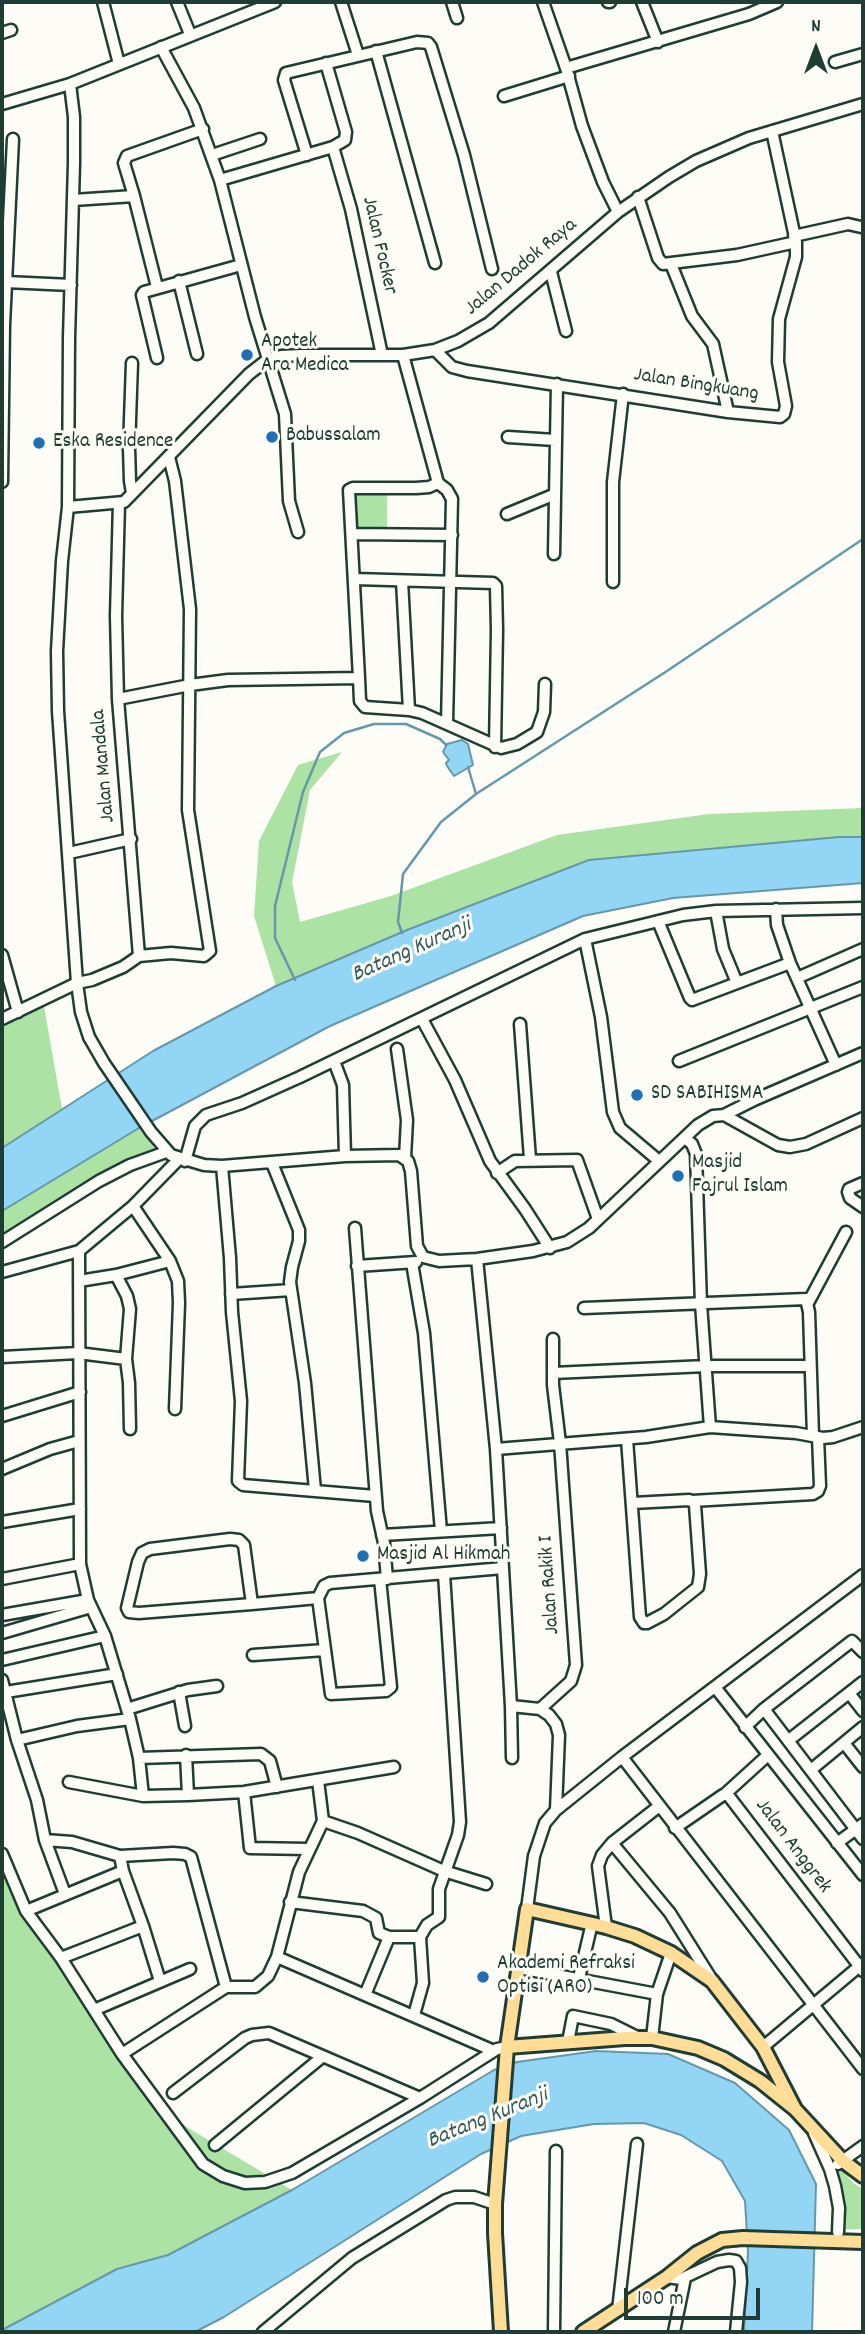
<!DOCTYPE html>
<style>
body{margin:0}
#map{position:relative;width:865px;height:2334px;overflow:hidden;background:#fdfcf7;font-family:Dekko,sans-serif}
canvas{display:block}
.frame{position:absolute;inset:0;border:4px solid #1f3d34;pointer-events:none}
.north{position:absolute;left:781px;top:14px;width:70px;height:70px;-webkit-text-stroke:5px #fdfcf7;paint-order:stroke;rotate:0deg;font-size:19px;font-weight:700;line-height:28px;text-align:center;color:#1f3d34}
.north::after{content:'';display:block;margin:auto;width:24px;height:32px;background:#1f3d34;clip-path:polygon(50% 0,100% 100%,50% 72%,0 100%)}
.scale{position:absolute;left:624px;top:2288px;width:136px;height:32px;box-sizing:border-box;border:4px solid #1f3d34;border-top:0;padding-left:9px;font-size:21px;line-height:24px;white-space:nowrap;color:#1f3d34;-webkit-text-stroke:5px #fdfcf7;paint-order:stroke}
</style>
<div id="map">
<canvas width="865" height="2334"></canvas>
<div class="frame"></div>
<div class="north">N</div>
<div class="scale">100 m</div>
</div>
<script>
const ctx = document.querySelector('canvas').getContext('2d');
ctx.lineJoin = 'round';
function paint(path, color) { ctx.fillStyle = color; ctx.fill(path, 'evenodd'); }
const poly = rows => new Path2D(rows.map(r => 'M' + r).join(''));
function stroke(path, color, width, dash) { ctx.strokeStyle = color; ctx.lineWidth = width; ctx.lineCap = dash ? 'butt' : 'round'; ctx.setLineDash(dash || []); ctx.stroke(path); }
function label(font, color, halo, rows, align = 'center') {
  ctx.font = font + ' Dekko,sans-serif'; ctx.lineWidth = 6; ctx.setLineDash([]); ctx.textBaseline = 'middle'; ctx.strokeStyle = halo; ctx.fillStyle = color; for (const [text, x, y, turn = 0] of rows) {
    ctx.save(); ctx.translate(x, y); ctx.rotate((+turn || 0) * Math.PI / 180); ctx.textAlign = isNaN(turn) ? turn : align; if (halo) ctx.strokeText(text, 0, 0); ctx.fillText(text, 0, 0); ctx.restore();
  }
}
const green = poly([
 [354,492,387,492,387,530,354,530],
 [342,752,310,790,292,882,300,922,391,896,557,835,709,814,863,808,863,837,839,837,407,930,276,986,254,916,259,841,298,765],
 [43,1001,62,1109,2,1148,2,1018],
 [139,1128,158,1153,50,1214,2,1248,2,1211],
 [2,1874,165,2114,292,2190,168,2255,10,2332,2,2332],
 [840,2168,853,2183,863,2189,863,2229,838,2229,831,2170]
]);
const water = poly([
 [462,740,468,744,473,765,454,776,447,766,446,763,449,760,443,752,447,744,462,740],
 [839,837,863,837,863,883,673,898,583,916,330,1026,139,1128,2,1211,2,1148,153,1051,276,986,407,930,589,860,839,837],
 [596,2051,668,2054,735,2083,789,2130,816,2184,812,2332,744,2332,748,2252,745,2201,722,2161,681,2135,644,2123,594,2124,521,2136,481,2154,224,2317,195,2332,2,2332,2,2330,117,2269,168,2255,292,2190,494,2070,517,2062,596,2051]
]);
const stream = poly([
 [468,767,476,794],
 [402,933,398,922,403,874,441,822,476,794,667,671,863,539],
 [295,980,275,938,275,906,303,792,320,752,344,733,374,724,406,724,440,739,446,745]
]);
const minor = poly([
 [103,2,119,64],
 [177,2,190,34],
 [341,2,358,55],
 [452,2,457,18],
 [543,2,566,68,582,126,603,182,618,212],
 [608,2,610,2],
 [642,2,658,42],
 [2,33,11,30],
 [161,47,194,108,220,180,255,317,285,414,289,501,298,532],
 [376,51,435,263],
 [835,62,863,54],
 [566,68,749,14,777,2],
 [70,84,74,117,74,163,69,338,68,507,62,561,57,651,58,711,77,983,81,1012,89,1037,104,1063,151,1132,171,1155,204,1165,222,1166,345,1156,399,1155,408,1161,411,1171,417,1246,423,1257,439,1261,477,1259,533,1251,567,1242,589,1228,698,1125,713,1116,724,1115,778,1145,790,1147,806,1144,863,1118],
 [504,96,569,76],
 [2,104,70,84,275,2],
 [333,147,351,209,382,355],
 [212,155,260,139],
 [307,155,284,80,286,73,417,42,428,43,431,47,464,155,492,269],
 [220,180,333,147,345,140,346,132,326,63],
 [134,196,124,163,127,156,203,129],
 [638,197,658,258,663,264,737,255,796,242,772,131],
 [73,200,134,196,157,287],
 [794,236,848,224,861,227],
 [671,264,692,316,713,344,728,412],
 [551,272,566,331],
 [179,281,197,354],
 [6,282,71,285],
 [435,350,452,367,467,371,728,412,780,417,784,414,786,406,778,362,779,319,796,257,796,242],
 [403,355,438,483,447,490,452,499,447,723],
 [157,358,142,295,144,292,241,265],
 [132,363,129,448,130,481,132,493],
 [508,437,555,440],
 [2,482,4,325,13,139],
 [68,507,124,502,249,374,267,360,281,356,302,355,403,355,435,350,458,341,489,323,618,212,669,177,696,161,749,138,863,104],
 [507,514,553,495],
 [352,534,452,535],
 [554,554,557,384],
 [355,579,493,583,496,586,497,630,495,747],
 [402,581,409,710],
 [613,582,613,482,623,394],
 [359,678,349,490,353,488,416,488,429,487,438,483],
 [118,699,190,685,228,680,359,678,360,701,365,707,409,710,422,713,501,748,517,744,537,732,544,712,545,684],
 [69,853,131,839],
 [776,909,777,925,790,963,836,1065],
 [716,911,723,949,737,983],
 [658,921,690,998,692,1000,790,963],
 [585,939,601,1017,613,1112,620,1128,659,1161],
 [2,955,18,1012],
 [139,956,171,953,204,956,210,951,188,810,190,609,175,481,169,457],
 [797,978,863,949],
 [2,1019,77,983,92,980,123,967,139,956,118,699,116,616,119,503],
 [422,1019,455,1080,490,1161,525,1209,550,1248],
 [520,1024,530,1159],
 [397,1049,407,1120,405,1158],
 [334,1061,343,1085,345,1156],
 [679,1061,863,987],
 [724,1115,754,1100,863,1053],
 [185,1161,195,1126,206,1115,242,1103,300,1077,585,939,683,915,716,911,863,908],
 [272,1163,299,1230,299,1241,292,1267,290,1282,305,1383,315,1490],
 [222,1166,230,1258,232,1312,241,1401,238,1481,243,1485,375,1496],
 [497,1173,515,1161,577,1160,598,1219],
 [863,1183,849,1189,848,1192,850,1198,863,1207],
 [133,1206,170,1261,178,1281,179,1303,175,1409],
 [355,1228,377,1511,384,1543,387,1579],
 [2,1242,99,1181,130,1165,166,1152],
 [79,1251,80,1564,88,1600,105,1636,130,1719,139,1758,143,1796],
 [477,1259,496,1449,511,1706,540,1709,549,1715,556,1724,559,1735,556,1810],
 [412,1263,424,1333,441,1531],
 [357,1266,416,1262],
 [2,1272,79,1251,133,1206,179,1159],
 [116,1275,127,1296,130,1309,126,1359],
 [79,1281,116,1275,170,1261],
 [231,1294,291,1290],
 [808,1303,846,1232],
 [584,1308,806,1299,809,1312,813,1436],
 [2,1357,78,1353,126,1359,129,1383,130,1429],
 [553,1373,706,1366,810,1366],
 [2,1416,80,1392],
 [710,1427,796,1433,823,1438,833,1437,863,1427],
 [627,1439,640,1617,644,1623,647,1623,664,1614,698,1587,700,1574,695,1505,694,1502,689,1500,633,1503],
 [496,1449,646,1437,710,1427,701,1304,696,1154,692,1144,685,1138],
 [2,1469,50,1449,79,1441],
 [692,1501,813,1494,818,1491,820,1486,818,1437],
 [2,1522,80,1509],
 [382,1535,501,1528],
 [2,1579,80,1564],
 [380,1579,391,1687,386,1691,331,1694,318,1598,324,1586,330,1583,503,1568],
 [252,1604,244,1545,239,1540,230,1539,150,1549,142,1553,138,1562,127,1608,129,1612,139,1613,252,1604,318,1598],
 [2,1615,88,1600],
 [2,1633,91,1607],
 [253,1655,325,1650],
 [2,1660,105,1636],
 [2,1680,17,1740,37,1800,45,1840,65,1894],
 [715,1687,863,1875],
 [6,1692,117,1674],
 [179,1692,185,1726],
 [849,1693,863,1711],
 [511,1706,512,1758],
 [127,1709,188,1690,217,1686],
 [540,1709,571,1681,576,1665,560,1443,553,1385,553,1339],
 [764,1709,863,1839],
 [745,1727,764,1709,852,1641,863,1652],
 [17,1740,77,1726,130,1719],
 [789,1740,863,1682],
 [844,1743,863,1767],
 [186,1755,188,1795],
 [622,1757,863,2069],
 [139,1758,261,1754,270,1761,277,1787],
 [812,1769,863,1727],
 [69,1782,143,1796,188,1795,244,1792,394,1767],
 [244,1792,250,1848,308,1849],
 [724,1795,768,1755],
 [658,1807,612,1843,670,1913,712,1980],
 [323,1821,358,1833,444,1871,486,1884],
 [675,1828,723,1795,728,1795,863,1971],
 [45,1840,72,1842,120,1856,173,1853,185,1854,191,1857,226,1987,255,1987,268,1976,277,1957,299,1872,323,1821,318,1780],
 [837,1843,863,1824],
 [2,1854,26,1911,61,1958,122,2054,203,2164,223,2176,245,2183,265,2182,292,2173,420,2098,497,2049,507,2047],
 [290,1902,363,1911,376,1918,379,1933,389,1937,365,1995],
 [527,1909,534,1856,545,1823,556,1810,622,1757,863,1575],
 [26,1911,123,1871],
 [143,1926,160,1981],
 [606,1927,598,1866,602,1855,612,1843],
 [389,1937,420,1937],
 [277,1957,494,2051],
 [61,1958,143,1926,123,1871,120,1856],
 [519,1968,657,1994,671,1953],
 [579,1978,592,1923],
 [94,2010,190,1969],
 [414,2015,423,1983,420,1937,427,1925,439,1917,439,1889,458,1835,460,1822,444,1574],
 [652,2038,657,1994],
 [568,2042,573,2016,611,2024,637,2037],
 [763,2047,862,1964],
 [122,2054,226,1987],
 [173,2093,245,2038,252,2035,269,2033,420,2098],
 [814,2133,830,2169,835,2186,839,2208,838,2232],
 [215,2145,322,2057],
 [838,2164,863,2146],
 [667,2277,681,2279,717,2262,729,2260,736,2261,740,2268,741,2282,736,2332],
 [618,2310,637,2144],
 [263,2332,352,2258,446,2200,455,2197,474,2197,495,2204],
 [554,2332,556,2151],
 [674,2332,685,2278]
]);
const major = poly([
 [507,2047,625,2038,652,2038,698,2048,724,2059,760,2081,795,2109,843,2161,863,2176],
 [501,2332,495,2233,495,2204,507,2047,527,1909,606,1927,635,1936,671,1953,712,1981,763,2047,795,2109],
 [583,2332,667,2277,697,2253,722,2240,743,2238,863,2242]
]);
const markers = [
 [247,355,7,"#1f6fb2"],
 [272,437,7,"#1f6fb2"],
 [39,443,7,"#1f6fb2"],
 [637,1095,7,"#1f6fb2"],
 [678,1176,7,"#1f6fb2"],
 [363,1556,7,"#1f6fb2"],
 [483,1977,7,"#1f6fb2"]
];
const streetNames = [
 ["Jalan Focker",378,246,77],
 ["Jalan Dadok Raya",522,268,-40],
 ["Jalan Bingkuang",696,386,9],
 ["Jalan Mandala",105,766,-95],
 ["Jalan Rakik I",551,1585,-94],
 ["Jalan Anggrek",792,1847,53]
];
const poiNames = [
 ["Apotek",261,343],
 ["Ara Medica",261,367],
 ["Babussalam",286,437],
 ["Eska Residence",53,443],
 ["SD SABIHISMA",651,1095],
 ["Masjid",692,1164],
 ["Fajrul Islam",692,1188],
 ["Masjid Al Hikmah",377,1556],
 ["Akademi Refraksi",497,1965],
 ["Optisi (ARO)",497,1989]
];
const waterNames = [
 ["Batang Kuranji",412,952,-24],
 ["Batang Kuranji",488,2120,-22]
];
paint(green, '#ace2a4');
paint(water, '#93d5f5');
stroke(water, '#6598a8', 2);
stroke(stream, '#6598a8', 2.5);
stroke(minor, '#1f3d34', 15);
stroke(major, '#1f3d34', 18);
stroke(minor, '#fdfcf7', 10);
stroke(major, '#ffdd96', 12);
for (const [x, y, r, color] of markers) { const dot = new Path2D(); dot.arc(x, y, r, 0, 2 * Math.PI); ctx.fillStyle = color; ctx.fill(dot); stroke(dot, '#fdfcf7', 2.5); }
label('21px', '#1f3d34', '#fdfcf7', streetNames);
label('21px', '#1f3d34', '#fdfcf7', poiNames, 'left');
label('italic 23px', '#365b5b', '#fdfcf7', waterNames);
</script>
